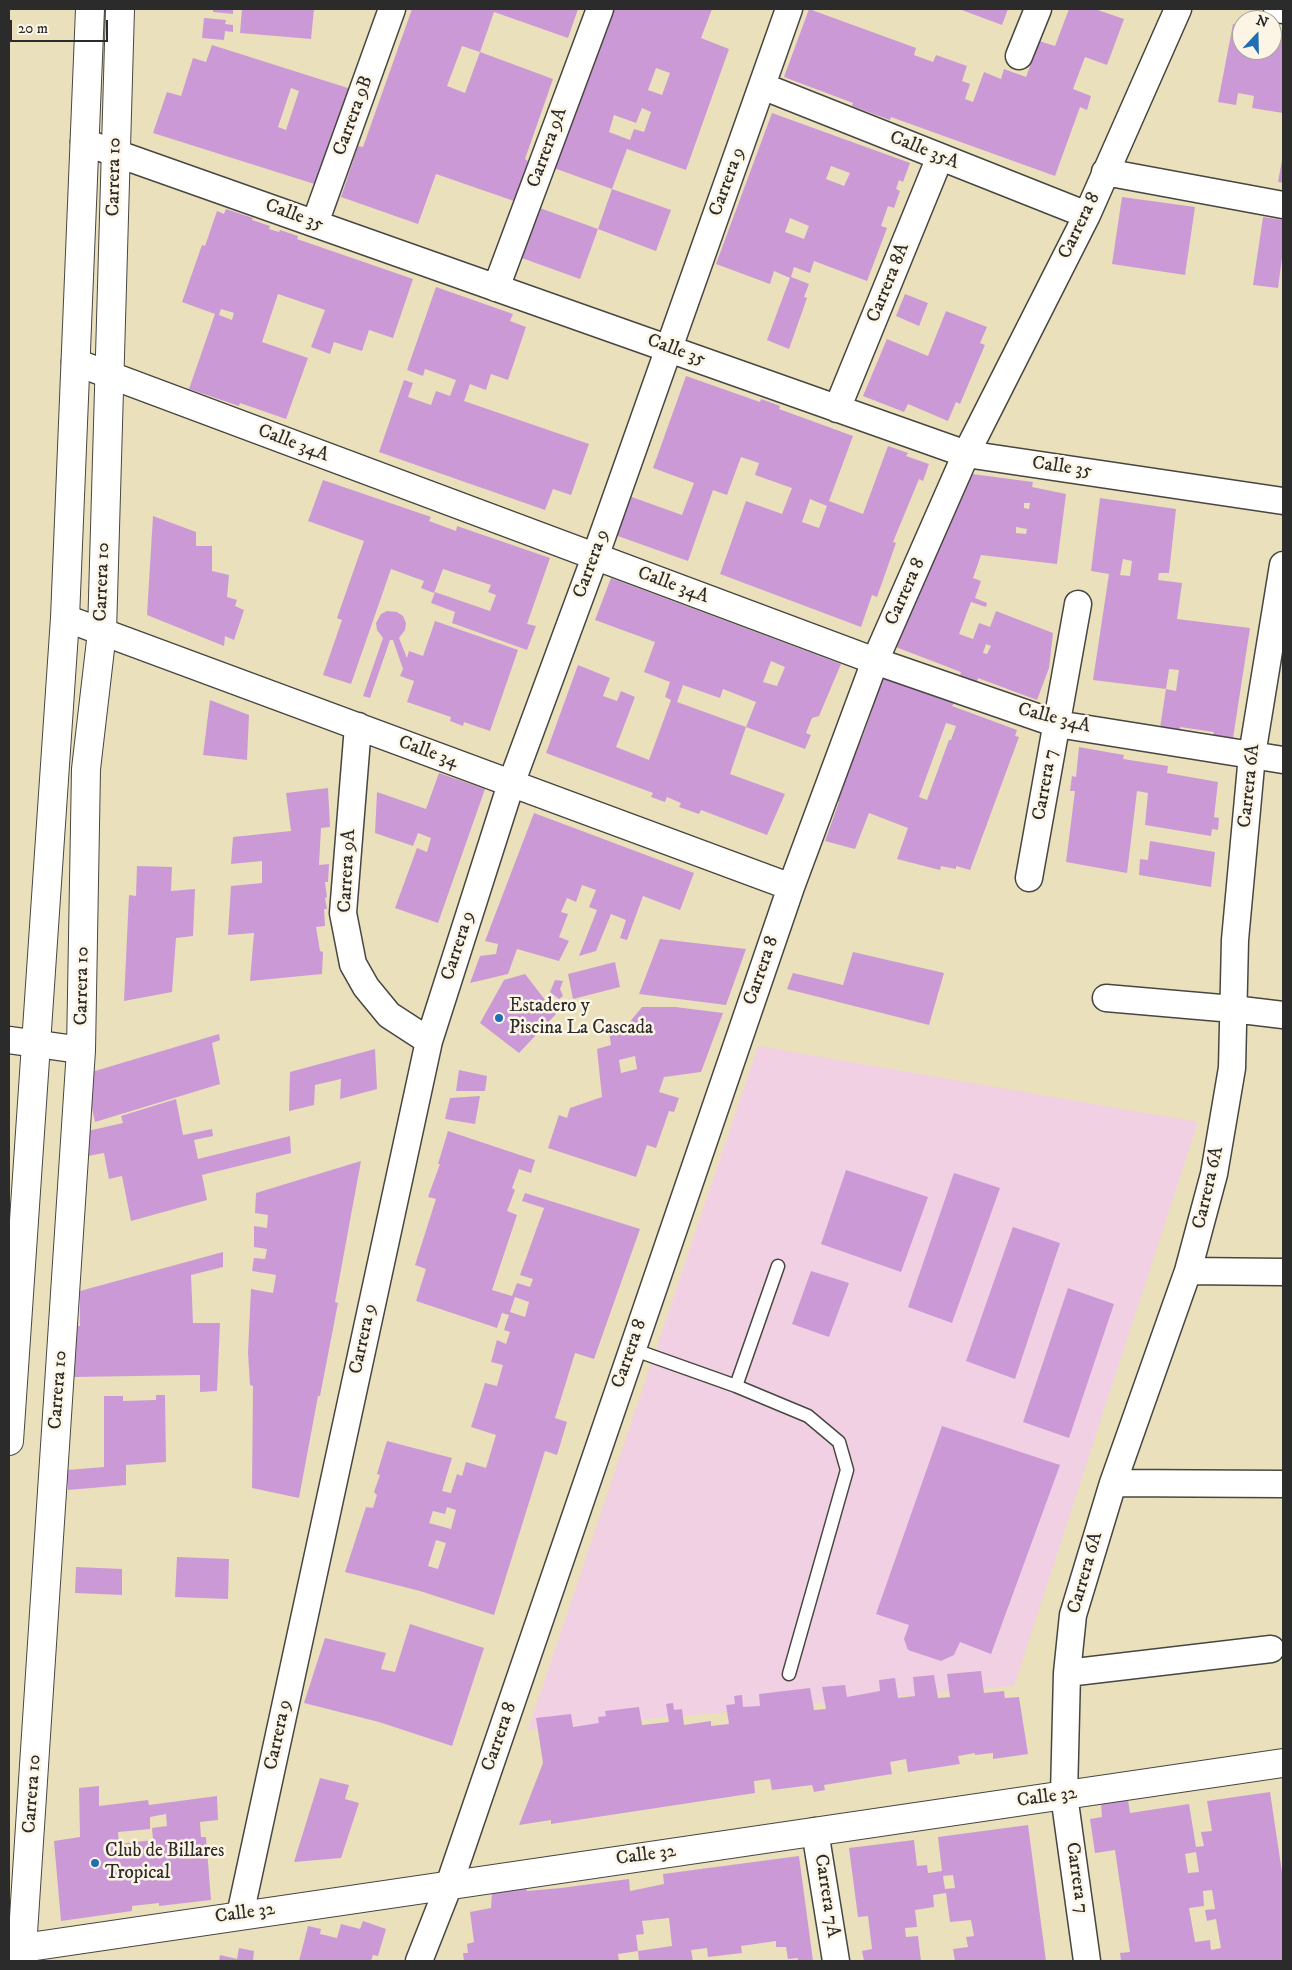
<!DOCTYPE html>
<style>
body{margin:0}
#map{position:relative;width:1292px;height:1970px;overflow:hidden;background:#eae0bc;font-family:"IM FELL DW Pica",serif}
canvas{display:block}
.frame{position:absolute;inset:0;border:10px solid #2b2b2b;pointer-events:none}
.north{position:absolute;left:1232px;top:10px;width:50px;height:50px;box-sizing:border-box;background:#fcf5e5;border:1px solid #a8a49b;border-radius:50%;rotate:21deg;font-size:14px;font-weight:700;line-height:20px;text-align:center;color:#2b2b2b}
.north::after{content:'';display:block;margin:auto;width:18px;height:22px;background:#1f6fb2;clip-path:polygon(50% 0,100% 100%,50% 72%,0 100%)}
.scale{position:absolute;left:10px;top:20px;width:98px;height:22px;box-sizing:border-box;border:2px solid #2b2b2b;border-top:0;padding-left:6px;font-size:15px;line-height:18px;white-space:nowrap;color:#2b2b2b;-webkit-text-stroke:4px #fcf5e5;paint-order:stroke}
</style>
<div id="map">
<canvas width="1292" height="1970"></canvas>
<div class="frame"></div>
<div class="north">N</div>
<div class="scale">20 m</div>
</div>
<script>
const ctx = document.querySelector('canvas').getContext('2d');
ctx.lineJoin = 'round';
function paint(path, color) { ctx.fillStyle = color; ctx.fill(path, 'evenodd'); }
const poly = rows => new Path2D(rows.map(r => 'M' + r).join(''));
function stroke(path, color, width, dash) { ctx.strokeStyle = color; ctx.lineWidth = width; ctx.lineCap = dash ? 'butt' : 'round'; ctx.setLineDash(dash || []); ctx.stroke(path); }
function label(font, color, halo, rows, align = 'center') {
  ctx.font = font + ' "IM FELL DW Pica",serif'; ctx.lineWidth = 5; ctx.setLineDash([]); ctx.textBaseline = 'middle'; ctx.strokeStyle = halo; ctx.fillStyle = color; for (const [text, x, y, turn = 0] of rows) {
    ctx.save(); ctx.translate(x, y); ctx.rotate((+turn || 0) * Math.PI / 180); ctx.textAlign = isNaN(turn) ? turn : align; if (halo) ctx.strokeText(text, 0, 0); ctx.fillText(text, 0, 0); ctx.restore();
  }
}
const built = poly([
 [758,1046,1198,1122,1014,1686,528,1730]
]);
const building = poly([
 [213,9,233,9,233,14,213,12],
 [242,9,314,9,311,39,240,33],
 [412,9,578,9,568,38,494,12,480,52,462,46,447,86,465,93,480,52,553,79,525,159,528,161,514,201,436,174,418,224,341,197,358,146,363,147],
 [608,9,712,9,701,38,729,49,686,170,627,149,612,189,551,167,595,46,600,48,608,25],
 [656,68,670,73,662,95,648,90],
 [642,108,651,112,644,132,634,129,630,140,609,132,614,115,636,123],
 [809,9,916,48,914,55,933,62,936,55,967,66,962,81,970,84,965,99,973,102,984,72,1001,79,1004,69,1026,77,1039,41,1055,46,1069,9,1095,9,1124,19,1107,65,1085,57,1073,89,1091,96,1087,110,1080,107,1055,176,891,117,890,120,852,106,853,103,784,77],
 [959,9,1008,9,1002,25],
 [204,18,226,20,225,24,233,25,233,32,225,31,224,40,202,38],
 [1233,24,1242,26,1242,50,1272,50,1272,32,1283,34,1283,113,1252,108,1254,96,1238,93,1236,105,1218,102],
 [212,45,351,89,324,187,153,133,167,92,181,96,193,58,206,62],
 [291,88,299,91,286,130,278,127],
 [772,113,910,163,903,182,899,180,896,189,900,191,894,208,888,206,881,226,887,228,867,281,814,261,810,273,794,267,791,277,809,284,804,297,807,298,789,349,767,340,790,278,774,271,770,284,716,264],
 [831,166,850,173,844,186,826,179],
 [790,218,809,226,804,239,785,232],
 [1282,160,1283,160,1283,183,1278,182],
 [612,189,671,210,656,251,598,229],
 [1122,197,1195,207,1185,275,1112,264],
 [537,207,598,229,580,279,519,257],
 [226,209,253,218,252,220,270,226,269,229,279,232,280,230,298,236,297,239,413,279,393,338,369,330,362,351,334,342,330,354,311,347,325,310,278,294,262,342,308,358,286,419,240,403,239,406,189,389,215,314,182,302,202,245,205,246,217,211,224,214],
 [221,309,234,313,232,320,219,315],
 [1263,217,1283,220,1283,250,1278,288,1253,285],
 [436,287,513,314,510,321,526,327,508,380,491,374,486,390,470,384,464,401,589,444,571,495,553,489,545,510,379,452,404,380,413,383,408,397,431,405,436,391,450,396,456,380,425,369,423,376,407,370],
 [905,294,928,303,919,326,896,316],
 [946,311,987,327,980,343,985,345,960,404,956,402,948,421,908,404,904,412,863,396,887,339,928,356],
 [686,376,760,402,761,399,780,406,779,409,853,436,829,501,863,514,888,446,908,453,906,456,929,464,923,481,919,479,893,542,896,543,877,597,872,595,861,627,720,574,746,501,782,514,792,488,755,475,759,463,741,457,727,495,713,490,688,561,615,535,629,496,682,515,694,483,653,468],
 [810,499,827,506,819,528,802,522],
 [972,474,1033,482,1032,487,1066,494,1057,564,981,555,973,578,981,581,975,598,987,603,986,607,971,602,959,634,973,639,979,623,990,627,996,611,1053,633,1049,668,1037,700,978,678,977,682,960,675,961,672,893,646],
 [1024,503,1030,503,1029,509,1024,508],
 [1016,527,1027,529,1026,534,1016,533],
 [986,644,991,646,987,654,983,653],
 [323,480,431,517,429,521,456,531,457,526,550,558,527,624,536,626,527,650,452,623,455,612,431,603,435,592,490,611,496,595,488,592,491,585,443,569,434,593,421,588,424,581,391,569,351,684,323,675,342,620,337,618,364,541,308,521],
 [1100,498,1176,509,1169,573,1159,573,1158,580,1182,583,1177,619,1250,628,1233,738,1213,735,1214,732,1180,727,1180,731,1160,728,1166,689,1176,691,1179,670,1169,669,1166,689,1093,680,1109,574,1091,571],
 [1123,559,1132,561,1130,576,1120,575],
 [153,516,196,532,196,546,212,546,212,571,229,575,227,597,237,600,235,606,244,610,234,640,225,636,224,646,147,615],
 [611,578,841,664,819,716,812,718,806,733,811,735,805,749,746,727,756,702,723,689,720,698,683,685,677,702,746,727,730,774,785,794,767,835,701,810,699,814,679,807,681,803,667,797,665,802,651,797,653,793,546,753,578,665,610,678,603,696,617,701,621,691,635,697,616,747,649,760,671,700,665,697,670,682,644,672,655,642,595,620],
 [771,661,785,667,777,686,763,682],
 [387,611,397,612,403,616,406,623,405,630,399,638,407,658,409,651,423,656,435,621,518,650,490,731,464,722,463,726,450,721,451,717,407,702,414,681,400,676,403,669,393,640,390,640,370,698,363,696,383,638,377,630,376,623,381,614],
 [881,675,954,703,952,706,1017,730,1015,736,1019,737,970,870,956,866,956,869,941,866,940,870,897,859,908,828,869,813,855,849,825,841,839,802,835,800,858,740,861,741,872,711,869,709],
 [946,723,956,726,951,740,949,740,927,800,919,797],
 [210,700,249,715,247,760,203,755],
 [1079,747,1124,755,1123,759,1168,766,1167,773,1218,782,1214,817,1219,818,1218,830,1212,829,1211,836,1145,825,1148,793,1137,791,1127,873,1066,862,1075,791,1070,791,1072,776,1076,777],
 [439,773,485,789,438,923,395,908,417,848,427,852,431,838,418,833,413,846,375,833,377,792,426,809],
 [328,788,330,827,321,828,319,865,329,864,328,882,325,882,327,897,325,898,327,909,324,909,325,926,316,927,320,951,323,952,322,974,250,981,254,933,228,935,231,886,262,883,262,861,231,864,233,837,291,831,286,793],
 [534,813,694,873,680,910,643,896,627,940,620,938,626,920,611,914,596,951,579,956,597,910,589,907,596,890,582,885,576,902,567,898,561,912,568,914,559,937,569,941,559,961,517,949,508,974,470,983,480,956,496,954,498,944,485,941],
 [1150,841,1215,852,1211,887,1139,875,1140,859,1148,860],
 [137,866,172,867,171,891,195,889,193,936,176,938,172,992,124,1001,129,895,136,896],
 [660,939,746,949,726,1005,639,994],
 [853,952,944,973,929,1025,787,989,793,973,843,985],
 [615,962,620,987,573,999,568,974],
 [525,974,556,1014,519,1053,480,1023,504,980],
 [555,980,563,981,560,989,563,996,559,999,550,992],
 [642,1007,675,1007,723,1013,701,1072,664,1077,659,1092,679,1098,674,1112,669,1111,656,1148,647,1145,636,1177,548,1148,559,1115,567,1118,570,1108,602,1097,597,1049,611,1045,608,1025,628,1024],
 [635,1056,637,1069,621,1073,619,1060],
 [219,1034,220,1040,212,1043,220,1084,95,1122,85,1074],
 [375,1049,377,1089,340,1099,341,1079,315,1085,314,1105,289,1111,290,1072],
 [459,1070,487,1076,485,1091,456,1091],
 [480,1096,475,1124,445,1119,450,1098],
 [176,1099,183,1135,212,1129,213,1136,194,1140,198,1159,290,1136,291,1153,202,1175,207,1200,131,1221,122,1176,109,1179,104,1153,88,1156,83,1132,123,1123,121,1116],
 [448,1131,535,1160,531,1173,519,1169,512,1188,515,1190,507,1211,517,1215,492,1290,512,1296,517,1283,530,1287,533,1279,520,1275,544,1208,522,1201,525,1193,640,1229,594,1359,575,1353,555,1418,567,1422,557,1455,545,1451,494,1615,420,1591,345,1572,366,1507,373,1508,377,1495,374,1492,380,1475,377,1474,387,1441,452,1458,442,1491,451,1493,457,1474,462,1476,466,1462,486,1468,496,1435,471,1427,485,1383,497,1386,503,1365,491,1362,497,1340,506,1344,510,1332,504,1330,509,1315,502,1313,497,1328,416,1301,426,1269,415,1265,436,1199,428,1197,440,1164,438,1164],
 [515,1297,529,1302,525,1317,510,1312],
 [447,1507,456,1510,451,1529,429,1523,433,1511,445,1514],
 [436,1540,446,1543,438,1569,428,1566],
 [361,1161,335,1302,338,1303,320,1396,318,1396,299,1498,252,1488,253,1386,250,1385,248,1353,251,1289,273,1293,276,1275,252,1271,254,1258,265,1259,267,1249,254,1247,254,1226,267,1228,268,1215,255,1213,256,1193],
 [846,1170,928,1197,901,1272,821,1244],
 [954,1173,1000,1188,952,1323,908,1307],
 [1013,1227,1060,1243,1015,1379,966,1361],
 [223,1252,223,1267,191,1275,193,1323,220,1323,217,1391,200,1392,200,1375,73,1377,76,1326,80,1326,80,1291],
 [811,1271,849,1283,829,1337,792,1324],
 [1068,1288,1114,1304,1069,1438,1023,1422],
 [156,1395,165,1395,166,1462,126,1465,126,1485,68,1490,67,1470,104,1467,104,1396,123,1396,123,1401,156,1400],
 [942,1426,1060,1465,991,1654,960,1642,954,1655,941,1661,908,1650,904,1639,909,1625,876,1614],
 [177,1557,229,1559,228,1599,175,1597],
 [76,1567,122,1569,122,1595,75,1593],
 [410,1624,484,1648,452,1746,379,1722,304,1703,325,1638,386,1653,381,1669,395,1672],
 [981,1671,984,1693,1004,1691,1005,1698,1019,1697,1028,1754,993,1759,993,1753,975,1755,975,1753,958,1756,960,1764,908,1772,906,1759,890,1762,892,1774,824,1785,825,1790,814,1792,812,1785,772,1790,770,1779,754,1781,755,1793,551,1824,551,1820,519,1825,543,1763,536,1718,571,1714,573,1727,599,1723,598,1717,606,1716,605,1711,639,1707,642,1725,669,1722,666,1704,673,1703,674,1710,682,1709,684,1725,711,1721,711,1726,729,1724,726,1705,735,1704,734,1696,742,1695,743,1707,760,1706,759,1694,810,1688,814,1710,826,1709,822,1687,845,1685,847,1697,880,1691,879,1680,895,1678,898,1698,915,1696,913,1677,934,1675,938,1698,950,1697,947,1674],
 [320,1778,349,1785,345,1799,359,1803,341,1858,294,1862],
 [99,1786,99,1806,148,1800,149,1805,217,1796,218,1820,200,1822,201,1837,206,1837,211,1900,159,1906,159,1903,132,1906,132,1911,61,1921,54,1841,80,1837,79,1788],
 [166,1814,167,1826,152,1828,153,1840,119,1844,118,1832,150,1829,150,1817],
 [1270,1792,1283,1879,1283,1961,1121,1961,1120,1953,1130,1952,1115,1850,1095,1853,1090,1819,1102,1817,1101,1804,1128,1800,1130,1813,1189,1804,1196,1847,1204,1846,1201,1832,1212,1831,1207,1801],
 [1196,1852,1199,1872,1188,1873,1185,1854],
 [1212,1890,1215,1909,1205,1910,1207,1921,1216,1919,1221,1948,1211,1950,1210,1940,1195,1942,1189,1908,1204,1906,1203,1891],
 [1028,1825,1046,1961,955,1961,953,1949,968,1947,966,1937,974,1936,971,1920,950,1922,946,1893,933,1895,934,1907,915,1910,917,1927,905,1928,906,1937,918,1936,921,1961,864,1961,862,1951,872,1949,868,1916,858,1917,849,1848,914,1840,917,1866,927,1865,928,1873,942,1871,938,1837],
 [953,1875,955,1888,945,1889,943,1876],
 [799,1856,813,1961,798,1961,798,1958,788,1959,786,1947,776,1947,776,1941,741,1946,742,1953,708,1957,707,1948,691,1950,693,1961,639,1961,638,1951,618,1954,619,1961,464,1961,463,1953,468,1953,467,1944,474,1942,470,1912,491,1908,492,1892,526,1886,527,1891,561,1888,629,1879,630,1891,664,1884,663,1874],
 [669,1918,672,1946,638,1951,636,1935,644,1934,642,1921],
 [363,1921,386,1929,378,1956,373,1955,371,1961,299,1961,308,1926,321,1929,320,1934,337,1938,341,1924,360,1929],
 [239,1948,254,1951,253,1961,219,1961,220,1955,237,1959]
]);
const lane = poly([
 [632,1349,736,1386,808,1416,839,1442,847,1470,789,1674],
 [736,1386,778,1266]
]);
const street = poly([
 [1277,9,1283,10],
 [1019,56,1038,9],
 [762,86,1087,215],
 [84,142,966,454,1283,501],
 [1105,172,1283,205],
 [315,223,392,9],
 [496,288,600,9],
 [75,362,875,661,1057,724,1283,760],
 [837,409,940,157],
 [65,618,791,887],
 [358,726,343,913,353,964,366,987,389,1015,429,1041],
 [1029,878,1078,604],
 [1106,998,1233,1009,1283,1015],
 [9,1040,81,1050],
 [1188,1271,1283,1272],
 [1113,1483,1283,1484],
 [1067,1673,1271,1649],
 [815,1831,836,1961],
 [240,1915,429,1041,511,784,595,557,789,9],
 [419,1961,449,1885,791,887,875,661,966,454,1087,215,1178,9],
 [1087,1961,1064,1795,1067,1673,1073,1615,1113,1483,1188,1271,1214,1174,1232,1068,1235,940,1252,755,1283,565]
]);
const secondary = poly([
 [9,1441,65,618,90,9],
 [9,1950,1283,1763],
 [19,1961,22,1948,81,1050,86,769,102,632,120,9]
]);
const markers = [
 [499,1018,5,"#1f6fb2"],
 [95,1863,5,"#1f6fb2"]
];
const streetNames = [
 ["Carrera 9B",354,116,-70],
 ["Carrera 9A",548,148,-70],
 ["Calle 35A",924,151,22],
 ["Carrera 10",115,177,-89],
 ["Carrera 9",728,182,-70],
 ["Calle 35",294,216,20],
 ["Carrera 8",1080,226,-64],
 ["Carrera 8A",889,283,-68],
 ["Calle 35",676,351,20],
 ["Calle 34A",293,444,21],
 ["Calle 35",1062,468,8],
 ["Carrera 9",592,564,-70],
 ["Carrera 10",103,582,-88],
 ["Calle 34A",673,586,20],
 ["Carrera 8",906,592,-66],
 ["Calle 34A",1054,719,14],
 ["Calle 34",428,753,20],
 ["Carrera 7",1046,785,-80],
 ["Carrera 6A",1250,786,-84],
 ["Carrera 9A",348,871,-87],
 ["Carrera 9",459,946,-72],
 ["Carrera 8",762,971,-71],
 ["Carrera 10",83,986,-89],
 ["Carrera 6A",1209,1188,-77],
 ["Carrera 9",364,1339,-78],
 ["Carrera 8",630,1354,-71],
 ["Carrera 10",59,1390,-86],
 ["Carrera 6A",1086,1573,-74],
 ["Carrera 9",279,1735,-78],
 ["Carrera 8",500,1737,-71],
 ["Carrera 10",33,1794,-86],
 ["Calle 32",1047,1798,-8],
 ["Calle 32",646,1856,-8],
 ["Carrera 7",1076,1878,82],
 ["Carrera 7A",826,1896,81],
 ["Calle 32",245,1914,-8]
];
const poiNames = [
 ["Estadero y",509,1007],
 ["Piscina La Cascada",509,1029],
 ["Club de Billares",105,1852],
 ["Tropical",105,1874]
];
paint(built, '#f1d0e4');
paint(building, '#cb9ad6');
stroke(lane, '#484641', 15);
stroke(street, '#484641', 29);
stroke(secondary, '#484641', 30);
stroke(lane, '#fff', 12);
stroke(street, '#fff', 26);
stroke(secondary, '#fff', 28);
for (const [x, y, r, color] of markers) { const dot = new Path2D(); dot.arc(x, y, r, 0, 2 * Math.PI); ctx.fillStyle = color; ctx.fill(dot); stroke(dot, '#fcf5e5', 2); }
label('19px', '#2b2b2b', '#fcf5e5', streetNames);
label('19px', '#2b2b2b', '#fcf5e5', poiNames, 'left');
</script>
